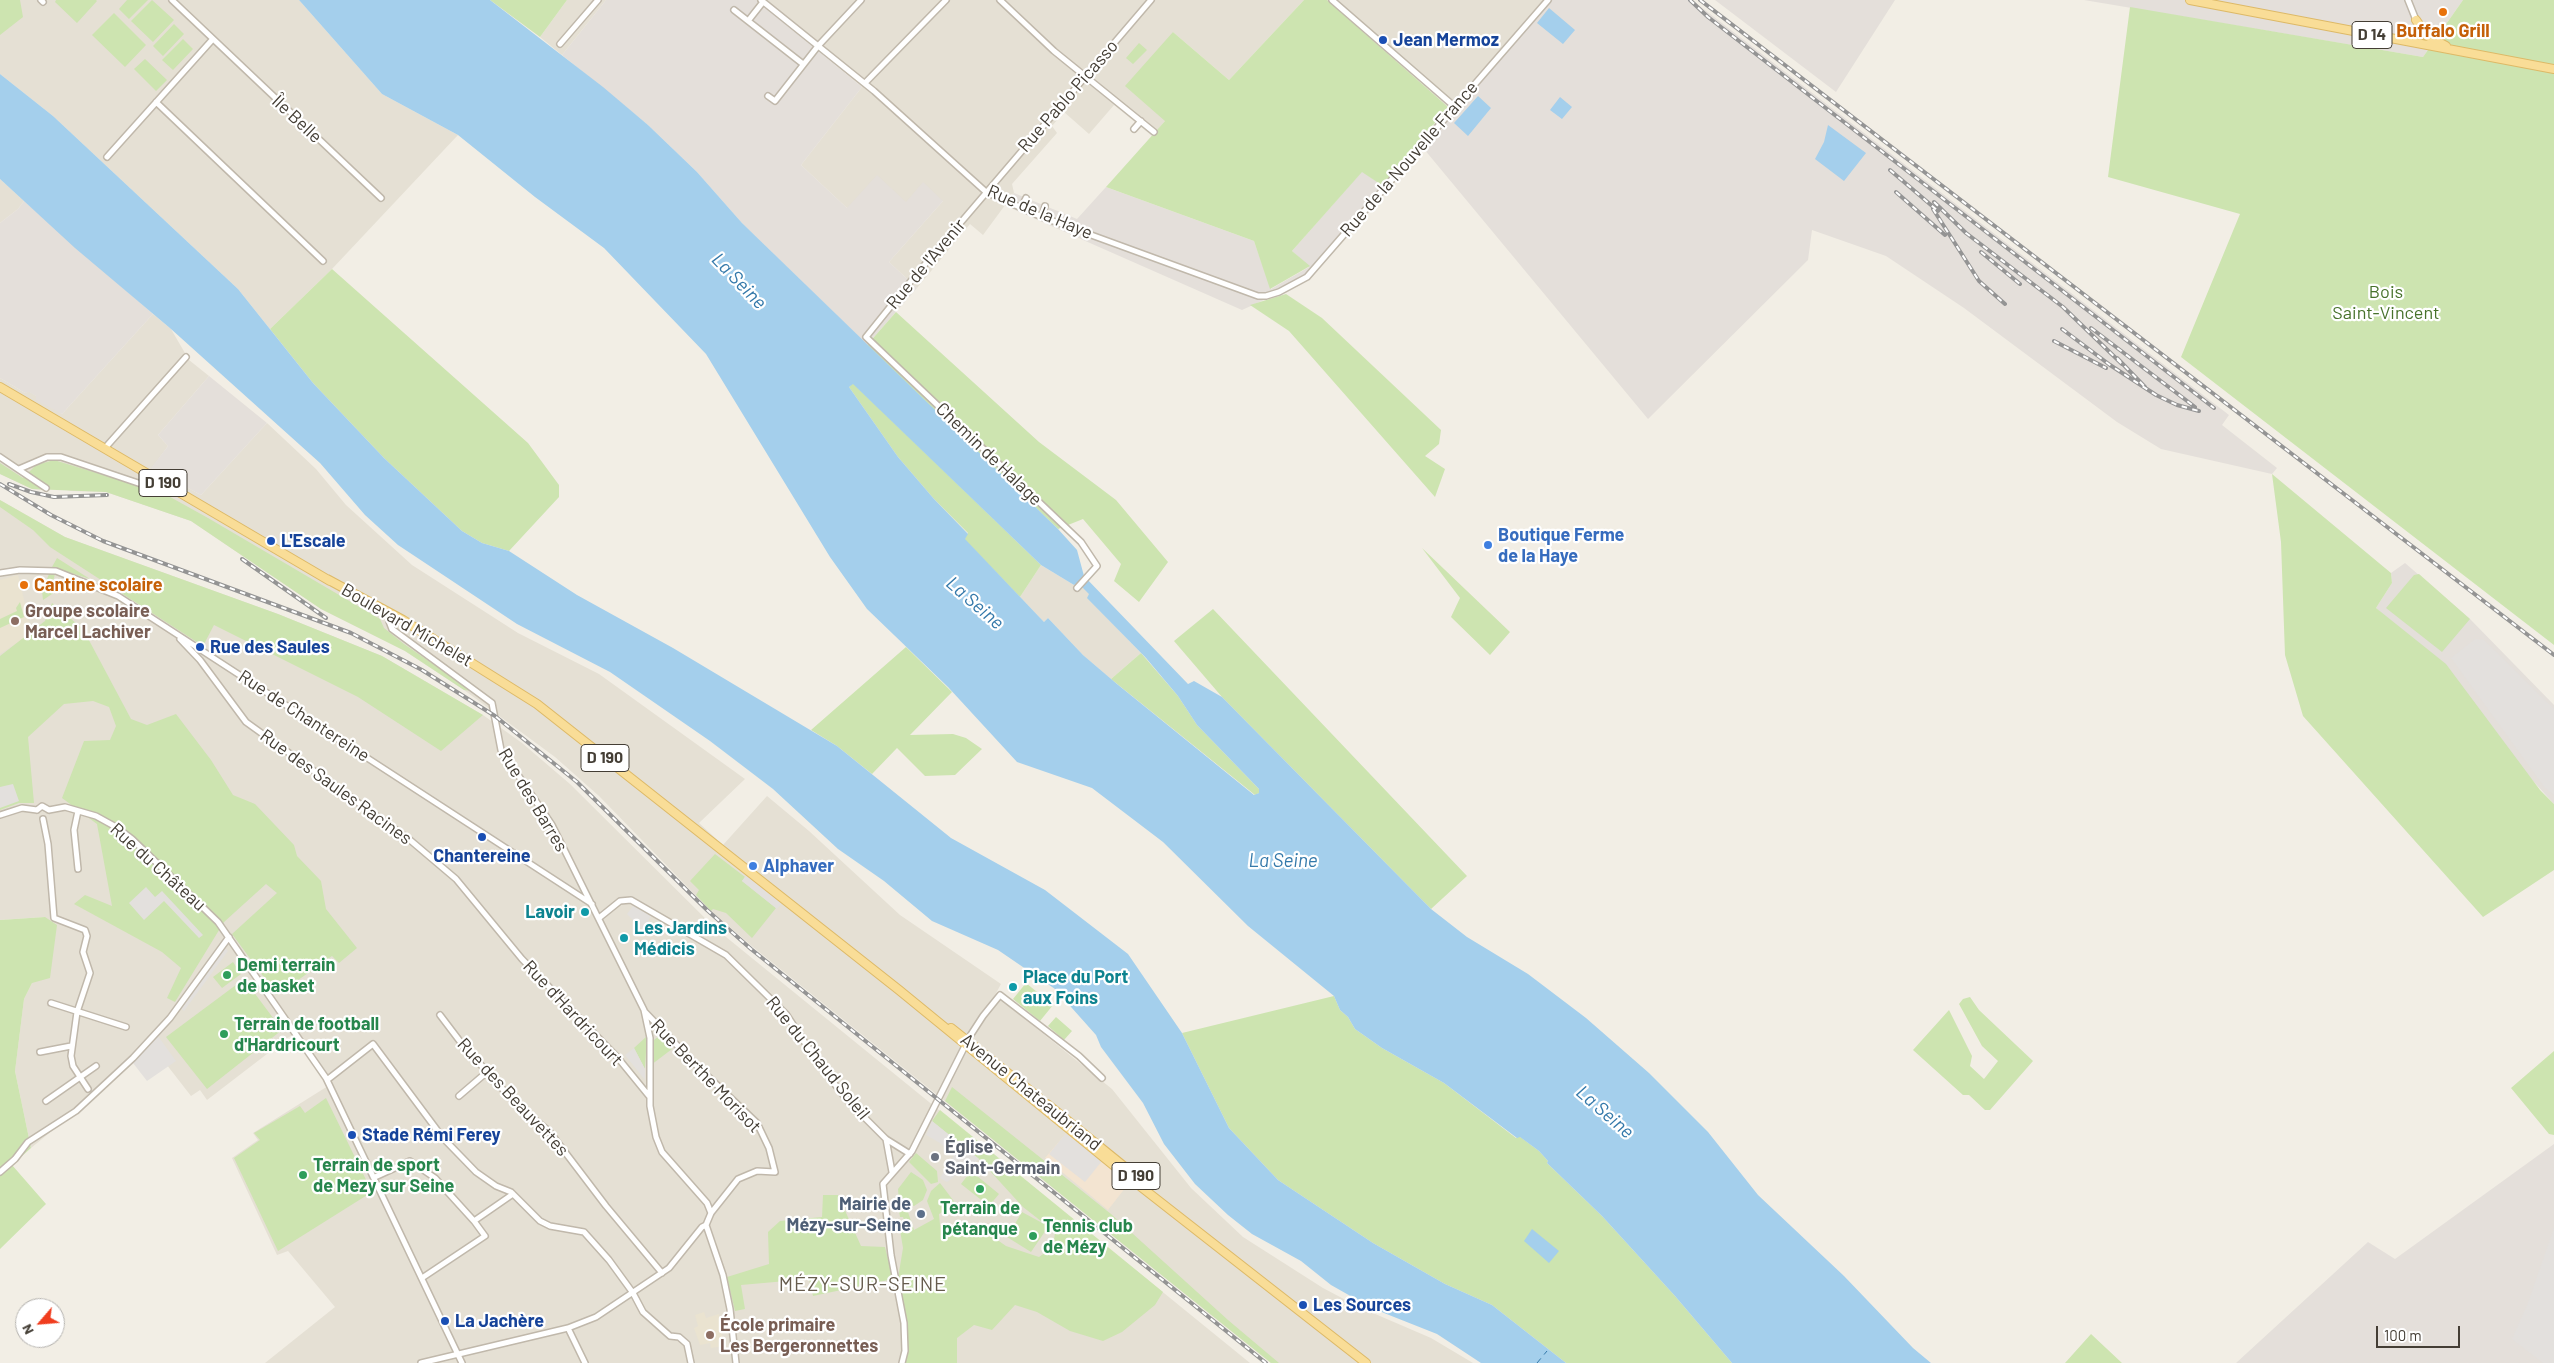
<!DOCTYPE html>
<meta charset="utf-8">
<style>
body{margin:0}
#map{position:relative;width:2554px;height:1363px;overflow:hidden;background:#f2eee5;font-family:Barlow,sans-serif}
canvas{display:block}
.north{position:absolute;left:15px;top:1298px;width:50px;height:50px;box-sizing:border-box;background:#fff;border:1px solid #b4b2ae;border-radius:50%;rotate:243deg;font-size:14px;font-weight:700;line-height:20px;text-align:center;color:#443e35}
.north::after{content:'';display:block;margin:auto;width:18px;height:22px;background:#f03d1e;clip-path:polygon(50% 0,100% 100%,50% 72%,0 100%)}
.scale{position:absolute;left:2376px;top:1326px;width:84px;height:22px;box-sizing:border-box;border:2px solid #443e35;border-top:0;padding-left:6px;font-size:15px;line-height:18px;white-space:nowrap;color:#443e35;-webkit-text-stroke:4px #fff;paint-order:stroke}
</style>
<div id="map">
<canvas width="2554" height="1363"></canvas>
<div class="north">N</div>
<div class="scale">100 m</div>
</div>
<script>
const ctx = document.querySelector('canvas').getContext('2d');
ctx.lineJoin = 'round';
function paint(path, color) { ctx.fillStyle = color; ctx.fill(path, 'evenodd'); }
const poly = rows => new Path2D(rows.map(r => 'M' + r).join(''));
function stroke(path, color, width, dash) { ctx.strokeStyle = color; ctx.lineWidth = width; ctx.lineCap = dash ? 'butt' : 'round'; ctx.setLineDash(dash || []); ctx.stroke(path); }
function label(font, color, halo, rows, align = 'center') {
  ctx.font = font + ' Barlow,sans-serif'; ctx.lineWidth = 4.5; ctx.setLineDash([]); ctx.textBaseline = 'middle'; ctx.strokeStyle = halo; ctx.fillStyle = color; for (const [text, x, y, turn = 0] of rows) {
    ctx.save(); ctx.translate(x, y); ctx.rotate((+turn || 0) * Math.PI / 180); ctx.textAlign = isNaN(turn) ? turn : align; if (halo) ctx.strokeText(text, 0, 0); ctx.fillText(text, 0, 0); ctx.restore();
  }
}
const residential = poly([
 [0,0,299,0,382,94,458,135,332,269,270,329,238,289,53,116,0,74],
 [567,0,606,0,562,55,540,37],
 [756,0,1304,0,1229,80,1173,32,1165,121,1152,136,1114,105,1089,134,1064,112,1052,126,1057,133,1012,184,1014,193,983,235,970,224,917,288,889,262,943,201,906,202,847,208,801,165,862,87],
 [1327,0,1547,0,1448,107],
 [0,179,24,201,18,209,0,223],
 [153,314,171,329,189,360,209,376,158,435,168,446,152,468,201,495,267,423,316,469,346,505,412,565,518,633,599,674,745,779,699,823,723,845,767,796,809,831,900,915,1001,984,995,995,1112,1089,1191,1188,1243,1237,1323,1288,1359,1307,1431,1338,1473,1363,1271,1363,753,947,711,911,599,796,555,757,464,690,405,651,321,609,191,521,106,492,71,491,50,486,43,490,32,489,0,474,0,378,25,393,29,391,62,414],
 [0,500,65,537,278,614,382,656,483,715,522,743,570,784,715,928,1250,1363,265,1363,335,1307,288,1251,277,1255,232,1158,258,1140,253,1133,328,1086,293,1034,207,1100,200,1090,191,1096,149,1042,102,1090,31,1148,15,1071,24,999,32,983,45,917,0,920],
 [1041,565,1074,585,1078,583,1090,594,1088,598,1141,653,1111,679,1083,655,1048,618,1044,622,1020,597]
]);
const commercial = poly([
 [1066,1133,1129,1183,1108,1210,1045,1158]
]);
const industrial = poly([
 [606,0,756,0,862,87,801,165,847,208,877,175,906,202,923,182,943,201,889,262,917,288,867,345,742,223,697,172,648,125,562,55],
 [1547,0,1692,0,2229,415,2222,425,2277,468,2272,474,2161,449,2117,422,1964,308,1886,256,1812,230,1808,260,1648,419,1419,143,1448,107],
 [1715,0,1895,0,1836,92],
 [2084,0,2463,0,2423,57],
 [1362,171,1383,186,1303,282,1242,310,1006,206,1014,193,1077,219,1106,187,1254,241,1271,289,1309,267,1292,251],
 [24,201,153,314,62,414,36,400,36,396,29,392,25,393,0,378,0,223,18,209],
 [209,376,267,423,201,495,151,468,168,446,158,435],
 [2405,563,2470,619,2554,705,2554,804,2376,608,2392,583,2391,573],
 [2554,1144,2554,1363,2236,1363,2368,1242,2395,1259]
]);
const education = poly([
 [18,575,32,633,0,654,0,580],
 [704,1312,706,1318,719,1314,724,1346,711,1348,710,1343,700,1345,694,1328,698,1326,695,1315]
]);
const green = poly([
 [0,0,20,0,23,17,0,35],
 [56,0,96,0,97,1,77,23,55,2],
 [127,0,148,0,129,19,119,9],
 [152,0,174,20,153,42,131,21],
 [490,0,567,0,540,37],
 [1304,0,1327,0,1448,107,1383,186,1362,172,1292,251,1310,266,1270,289,1254,241,1106,187,1165,121,1125,86,1173,32,1229,80],
 [2463,0,2554,0,2554,645,2181,357,2240,214,2108,177,2130,7,2423,57],
 [114,13,146,45,125,67,92,35],
 [174,24,184,34,163,56,153,46],
 [183,39,193,49,173,70,162,60],
 [1139,43,1147,50,1133,64,1126,58],
 [145,59,167,80,156,91,134,69],
 [332,269,528,443,559,485,559,497,509,551,482,543,462,531,384,458,313,383,270,329],
 [1286,294,1322,318,1441,430,1439,444,1425,456,1445,469,1435,497,1289,331,1250,305],
 [896,312,1039,442,1116,500,1168,562,1139,602,1114,581,1121,564,1083,519,1058,529,867,345],
 [853,383,1041,565,1020,597,964,539,968,533,934,499,898,457,849,387],
 [54,460,163,493,208,518,380,619,384,628,404,644,472,691,464,690,405,651,321,609,191,521,106,492,32,489,0,474,0,463,23,478,36,465],
 [2272,474,2391,573,2392,583,2376,608,2446,664,2540,790,2554,804,2554,870,2483,917,2303,716,2285,655,2281,542],
 [0,500,65,537,278,614,382,656,483,715,441,751,358,697,214,625,203,646,50,547,33,530,0,507],
 [1422,548,1510,632,1490,655,1451,617,1460,598],
 [57,558,90,579,52,567],
 [49,574,55,574,51,589,55,592,43,600,42,591],
 [2419,574,2470,619,2442,652,2386,608,2414,575],
 [20,602,24,617,0,628,0,619,17,611,16,608],
 [52,603,83,629,131,719,147,725,176,714,211,760,233,795,255,804,294,845,297,856,321,881,326,909,357,948,339,963,332,956,277,995,232,934,277,893,266,884,224,922,175,1002,167,998,181,968,162,952,74,904,85,895,112,906,97,824,62,798,84,741,110,740,116,726,109,707,93,701,64,704,28,737,34,803,19,803,0,810,0,656,45,621],
 [1213,609,1467,876,1431,909,1222,697,1174,641],
 [906,647,952,692,910,735,953,734,966,738,982,749,955,775,925,776,897,748,872,774,837,746,811,730],
 [1141,653,1178,696,1197,725,1259,789,1259,793,1255,795,1111,679],
 [715,854,745,877,742,881,776,908,752,938,726,913,713,909,711,911,696,895,699,890,690,881],
 [45,917,57,925,50,978,32,983,24,999,15,1071,31,1148,12,1165,46,1204,0,1249,0,920],
 [233,962,241,974,222,988,213,977],
 [244,979,282,1030,207,1089,166,1037],
 [1026,983,1053,1005,1040,1021,1013,999],
 [1334,996,1340,1010,1348,1017,1355,1029,1382,1048,1444,1083,1516,1138,1519,1136,1539,1151,1548,1161,1547,1163,1602,1216,1675,1296,1732,1363,1566,1363,1492,1305,1445,1284,1373,1243,1278,1180,1229,1128,1182,1033],
 [1970,997,1979,1010,2033,1061,1990,1110,1985,1110,1969,1095,1963,1095,1913,1050,1949,1010,1972,1056,1970,1066,1984,1079,1998,1061,1982,1046,1959,1004,1963,999],
 [1056,1017,1072,1031,1064,1040,1048,1026],
 [659,1036,672,1049,651,1065,654,1040],
 [646,1037,646,1052,645,1069,634,1048],
 [2554,1051,2554,1135,2549,1134,2511,1088],
 [952,1087,1111,1214,1228,1320,1279,1363,1271,1363,945,1101],
 [326,1098,372,1192,278,1251,234,1158,260,1140,254,1133,300,1106,305,1113],
 [940,1110,1163,1292,1155,1305,1122,1332,1103,1341,1070,1331,1037,1312,1015,1305,992,1330,974,1325,957,1338,957,1363,904,1363,907,1350,898,1278,903,1248,900,1230,906,1226,903,1217,900,1217,898,1205,904,1205,905,1212,908,1212,914,1230,934,1219,927,1201,931,1191,940,1183,956,1204,939,1214,940,1225,986,1232,1006,1246,1039,1257,1053,1247,1055,1233,1048,1227,1031,1252,1007,1237,1022,1212,1046,1225,1023,1207,979,1159,932,1121],
 [916,1153,937,1171,938,1182,931,1184,909,1162],
 [971,1171,999,1194,989,1206,961,1184],
 [911,1172,923,1180,927,1190,923,1200,914,1206,899,1201,898,1189],
 [823,1195,838,1195,861,1246,885,1247,893,1279,813,1296,809,1279,741,1285,745,1309,735,1311,727,1277,769,1264,768,1232,780,1221,822,1217],
 [2091,1334,2122,1363,2065,1363]
]);
const parking = poly([
 [2475,639,2484,640,2554,709,2554,795,2545,788,2451,658],
 [13,784,19,801,0,808,0,787],
 [747,874,783,902,777,909,742,881],
 [146,887,155,897,162,891,203,935,199,938,164,901,144,920,129,903],
 [633,906,651,916,643,930,627,914],
 [225,948,228,951,184,1011,180,1008],
 [158,1036,176,1061,147,1081,133,1063],
 [634,1048,645,1069,645,1080,625,1055],
 [932,1121,979,1159,947,1182,940,1178,954,1155,940,1143,926,1135],
 [1066,1133,1102,1161,1085,1182,1049,1154],
 [2554,1228,2554,1363,2543,1363,2512,1339,2528,1303]
]);
const water = poly([
 [299,0,490,0,603,87,648,125,697,172,742,223,1058,529,1077,550,1084,576,1188,684,1194,681,1222,697,1431,909,1467,937,1528,974,1586,1018,1649,1073,1708,1132,1758,1195,1844,1276,1913,1348,1931,1363,1732,1363,1675,1296,1602,1216,1547,1163,1548,1161,1539,1151,1520,1137,1517,1138,1444,1083,1382,1048,1355,1029,1348,1017,1340,1010,1334,996,1248,926,1163,842,1092,788,1017,762,948,687,867,609,830,557,706,354,604,248,535,197,458,135,382,94],
 [853,384,1041,565,1074,585,1078,583,1089,594,1087,598,1146,658,1178,696,1197,725,1259,789,1259,793,1254,795,1117,684,1083,655,1048,618,1044,622,965,539,968,534,934,499,898,457,849,387],
 [1549,8,1575,30,1563,44,1537,23],
 [0,74,53,116,238,289,313,383,384,458,462,531,482,543,509,551,577,595,673,648,837,746,951,838,1045,890,1128,954,1182,1033,1229,1128,1278,1180,1373,1243,1445,1284,1492,1305,1566,1363,1481,1363,1437,1334,1384,1313,1354,1298,1331,1285,1301,1261,1252,1234,1228,1215,1195,1184,1164,1144,1143,1103,1101,1047,1096,1035,1055,989,998,950,932,921,884,881,838,849,773,789,710,741,610,672,517,624,398,545,365,515,320,463,171,329,75,248,0,179],
 [1478,96,1491,108,1468,136,1454,123],
 [1560,97,1572,107,1562,119,1550,110],
 [1828,125,1866,153,1844,181,1815,159,1824,142],
 [1532,1229,1559,1251,1549,1263,1524,1241]
]);
const ferry = poly([
 [1537,1363,1547,1351]
]);
const street = poly([
 [41,0,43,2],
 [172,0,381,198],
 [761,0,874,91,986,192,1042,217,1258,296,1266,296,1279,292,1307,277,1548,0],
 [1000,0,1054,51,1154,132],
 [1332,0,1455,107],
 [2408,0,2416,20],
 [734,10,803,64],
 [748,21,763,2],
 [560,44,598,0],
 [865,83,946,0],
 [768,96,775,101,818,46,861,0],
 [156,102,323,261],
 [1134,129,1141,121],
 [107,157,212,40],
 [1021,208,1026,198],
 [1042,217,1045,206],
 [105,448,186,357],
 [0,457,46,488],
 [19,469,47,457,61,457,150,487,156,487,162,482],
 [0,573,20,570,56,571,118,596,592,904],
 [1077,588,1097,566,1081,542,866,337,915,276,1151,0],
 [393,614,389,621,392,629,492,703,501,750,552,825,644,1010,650,1038,650,1106,656,1137,662,1152,707,1203,711,1213],
 [180,639,200,660,246,722,410,840,456,879,522,959,618,1058,649,1096],
 [37,810,42,806,49,810],
 [49,810,65,807,96,816,116,827,132,839,218,922,326,1078,462,1363],
 [78,811,74,830,78,869],
 [0,815,22,808,37,810],
 [43,819,48,844,54,918,85,930,87,936,83,952,90,973,77,1012,71,1056,73,1066,88,1089],
 [599,918,620,901,631,900,726,955,786,1014,819,1064,848,1101,886,1139,910,1154],
 [51,1003,126,1027],
 [645,1012,697,1066,757,1123,769,1148,775,1172,757,1171,738,1179,711,1213,706,1225],
 [440,1015,462,1044,517,1105,549,1131,606,1206,662,1273],
 [40,1052,71,1046],
 [327,1080,373,1044,443,1138,476,1172,496,1186,511,1192,540,1221,550,1226,584,1232,609,1260,633,1293,643,1312,670,1336,679,1337,687,1344,691,1363],
 [459,1096,487,1072],
 [46,1101,96,1066],
 [886,1139,892,1172],
 [0,1172,15,1159,28,1142,76,1111,133,1058,170,1018,229,937],
 [375,1177,410,1161,435,1178,474,1221],
 [706,1225,723,1275,730,1309,736,1363],
 [422,1278,485,1236,474,1221,513,1194],
 [568,1328,585,1363],
 [421,1363,568,1328,596,1317,669,1268,702,1227,706,1225],
 [902,1363,905,1351,904,1323,891,1255,883,1184,912,1151,970,1036,983,1016,1000,995,1079,1056,1102,1078]
]);
const primary = poly([
 [2190,0,2554,69],
 [2416,20,2427,36,2446,46],
 [0,387,330,581],
 [327,579,403,620,537,704,899,990,1113,1165,1366,1363],
 [951,1028,1038,1097],
 [1047,1104,1126,1168]
]);
const rail = poly([
 [1690,0,1708,17,2214,408],
 [1700,0,2554,655],
 [1890,170,1938,211],
 [1896,192,1945,235],
 [1934,202,1966,233,2063,307,2122,364],
 [1933,209,1979,281,2005,304],
 [1981,252,2020,284],
 [2091,328,2195,407],
 [2062,329,2110,365,2156,395,2177,405,2199,411],
 [2054,341,2106,368],
 [2117,358,2145,387],
 [0,484,51,515,103,541,351,633,422,670,495,716,577,782,707,910,751,949,1266,1363],
 [9,484,31,492,54,497,107,495],
 [242,559,326,618]
]);
const markers = [
 [2443,12,5,"#e8710a"],
 [1383,40,5,"#1a4fb4"],
 [271,541,5,"#1a4fb4"],
 [1488,545,5,"#3f7fe0"],
 [24,585,5,"#e8710a"],
 [15,621,5,"#8d6e63"],
 [200,647,5,"#1a4fb4"],
 [482,837,5,"#1a4fb4"],
 [753,866,5,"#3f7fe0"],
 [585,912,5,"#0f9aa8"],
 [624,938,5,"#0f9aa8"],
 [227,975,5,"#2e9e5b"],
 [1013,987,5,"#0f9aa8"],
 [224,1034,5,"#2e9e5b"],
 [352,1135,5,"#1a4fb4"],
 [935,1157,5,"#6b7280"],
 [303,1175,5,"#2e9e5b"],
 [980,1189,5,"#2e9e5b"],
 [921,1214,5,"#5c6f8a"],
 [1033,1236,5,"#2e9e5b"],
 [1303,1305,5,"#1a4fb4"],
 [445,1321,5,"#1a4fb4"],
 [710,1335,5,"#8d6e63"]
];
const shields = [
 [2372,35,40],
 [163,483,48],
 [605,758,48],
 [1136,1176,48]
];
const shieldNames = [
 ["D 14",2372,35],
 ["D 190",163,483],
 ["D 190",605,758],
 ["D 190",1136,1176]
];
const foodNames = [
 ["Buffalo Grill",2443,31],
 ["Cantine scolaire",34,585,"left"]
];
const transitNames = [
 ["Jean Mermoz",1393,40],
 ["L'Escale",281,541],
 ["Rue des Saules",210,647],
 ["Chantereine",482,856,"center"],
 ["Stade Rémi Ferey",362,1135],
 ["Les Sources",1313,1305],
 ["La Jachère",455,1321]
];
const streetNames = [
 ["Rue Pablo Picasso",1068,96,-49],
 ["Île Belle",297,119,43],
 ["Rue de la Nouvelle France",1409,159,-49],
 ["Rue de la Haye",1040,212,23],
 ["Rue de l'Avenir",926,264,-50],
 ["Chemin de Halage",989,454,44],
 ["Boulevard Michelet",407,625,30],
 ["Rue de Chantereine",304,716,33],
 ["Rue des Saules Racines",336,787,36],
 ["Rue des Barres",533,800,59],
 ["Rue du Château",158,867,42],
 ["Rue d'Hardricourt",573,1013,47],
 ["Rue du Chaud Soleil",818,1058,51],
 ["Rue Berthe Morisot",706,1076,46],
 ["Avenue Chateaubriand",1031,1092,39],
 ["Rue des Beauvettes",513,1097,47]
];
const parkNames = [
 ["Bois",2386,292],
 ["Saint-Vincent",2386,313]
];
const shopNames = [
 ["Boutique Ferme",1498,535],
 ["de la Haye",1498,556],
 ["Alphaver",763,866]
];
const educationNames = [
 ["Groupe scolaire",25,611],
 ["Marcel Lachiver",25,632],
 ["École primaire",720,1325],
 ["Les Bergeronnettes",720,1346]
];
const cultureNames = [
 ["Lavoir",575,912,"right"],
 ["Les Jardins",634,928],
 ["Médicis",634,949],
 ["Place du Port",1023,977],
 ["aux Foins",1023,998]
];
const leisureNames = [
 ["Demi terrain",237,965],
 ["de basket",237,986],
 ["Terrain de football",234,1024],
 ["d'Hardricourt",234,1045],
 ["Terrain de sport",313,1165],
 ["de Mezy sur Seine",313,1186],
 ["Terrain de",980,1208,"center"],
 ["pétanque",980,1229,"center"],
 ["Tennis club",1043,1226],
 ["de Mézy",1043,1247]
];
const worshipNames = [
 ["Église",945,1147],
 ["Saint-Germain",945,1168]
];
const serviceNames = [
 ["Mairie de",911,1204],
 ["Mézy-sur-Seine",911,1225]
];
const waterNames = [
 ["La Seine",739,281,46],
 ["La Seine",975,603,41],
 ["La Seine",1283,861],
 ["La Seine",1605,1112,41]
];
const quarterNames = [
 ["MÉZY-SUR-SEINE",863,1284]
];
paint(residential, '#e5e0d4');
paint(commercial, '#f3e4d1');
paint(industrial, '#e4dfda');
paint(education, '#eae3d0');
paint(green, '#cde4b0');
paint(parking, '#e3e0dd');
paint(water, '#a4cfec');
stroke(ferry, '#3479aa', 1, [6, 5]);
stroke(street, '#c0b8ab', 8);
stroke(primary, '#ddb967', 10);
stroke(street, '#fff', 5);
stroke(primary, '#f9dd97', 8);
stroke(rail, '#949494', 4);
stroke(rail, '#fff', 2, [5.5]);
for (const [x, y, r, color] of markers) { const dot = new Path2D(); dot.arc(x, y, r, 0, 2 * Math.PI); ctx.fillStyle = color; ctx.fill(dot); stroke(dot, '#fff', 2); }
for (const [x, y, w] of shields) { const box = new Path2D(); box.roundRect(x - w / 2, y - 13.5, w, 27, 4); ctx.fillStyle = '#fff'; ctx.fill(box); stroke(box, '#443e35', 1); }
label('bold 16px', '#443e35', null, shieldNames);
label('bold 18px', '#c56008', '#fff', foodNames);
label('bold 18px', '#164399', '#fff', transitNames, 'left');
label('18px', '#443e35', '#fff', streetNames);
label('18px', '#47722b', '#fff', parkNames);
label('bold 18px', '#366cbe', '#fff', shopNames, 'left');
label('bold 18px', '#785e54', '#fff', educationNames, 'left');
label('bold 18px', '#0d838f', '#fff', cultureNames, 'left');
label('bold 18px', '#27864d', '#fff', leisureNames, 'left');
label('bold 18px', '#5b616d', '#fff', worshipNames, 'left');
label('bold 18px', '#4e5e75', '#fff', serviceNames, 'right');
label('italic 19px', '#3479aa', '#fff', waterNames);
ctx.letterSpacing = '1px';
label('20px', '#665c4d', '#fff', quarterNames);
ctx.letterSpacing = '0px';
</script>
